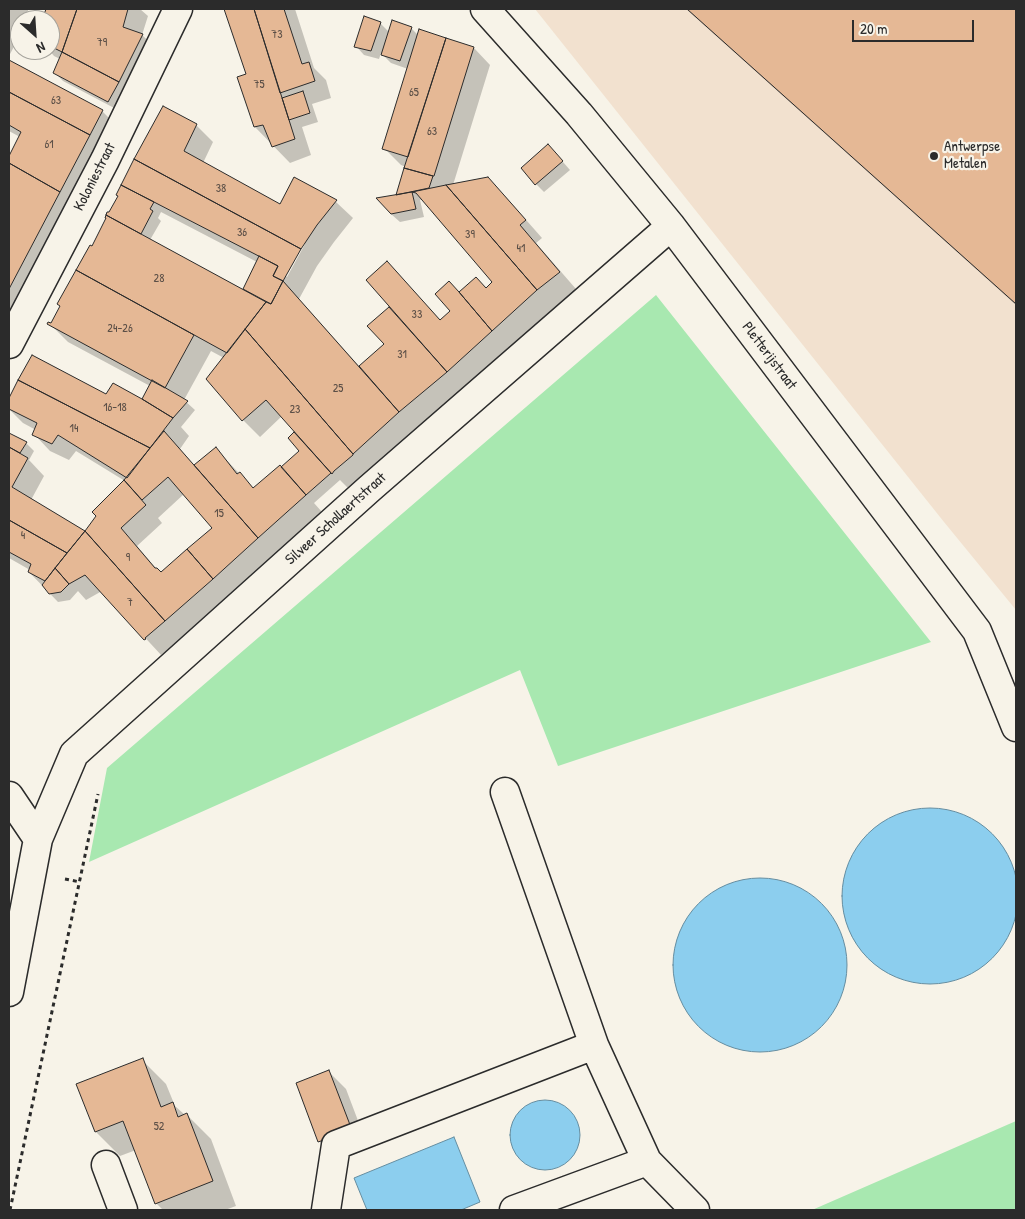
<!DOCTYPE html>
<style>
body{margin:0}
#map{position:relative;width:1025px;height:1219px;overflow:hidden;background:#f7f3e8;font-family:"Patrick Hand",sans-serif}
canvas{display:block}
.frame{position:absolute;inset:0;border:10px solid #2b2b2b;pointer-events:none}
.north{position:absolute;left:10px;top:10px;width:50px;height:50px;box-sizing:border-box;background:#f7f3e8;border:1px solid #a5a39c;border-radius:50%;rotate:154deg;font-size:14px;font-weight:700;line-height:20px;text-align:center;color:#2b2b2b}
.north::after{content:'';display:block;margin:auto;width:18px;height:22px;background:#2b2b2b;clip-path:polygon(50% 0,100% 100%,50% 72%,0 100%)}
.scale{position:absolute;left:852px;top:20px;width:122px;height:22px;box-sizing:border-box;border:2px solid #2b2b2b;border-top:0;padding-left:6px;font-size:15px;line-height:18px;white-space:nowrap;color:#2b2b2b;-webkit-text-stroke:4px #f7f3e8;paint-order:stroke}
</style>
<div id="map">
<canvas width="1025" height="1219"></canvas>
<div class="frame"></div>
<div class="north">N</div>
<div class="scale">20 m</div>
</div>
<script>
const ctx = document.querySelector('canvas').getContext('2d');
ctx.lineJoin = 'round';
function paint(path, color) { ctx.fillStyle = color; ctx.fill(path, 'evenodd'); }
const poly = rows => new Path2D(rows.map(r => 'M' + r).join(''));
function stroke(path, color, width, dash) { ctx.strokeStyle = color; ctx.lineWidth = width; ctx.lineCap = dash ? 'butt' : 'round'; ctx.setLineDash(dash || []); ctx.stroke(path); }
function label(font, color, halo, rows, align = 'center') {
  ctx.font = font + ' "Patrick Hand",sans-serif'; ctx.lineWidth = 4.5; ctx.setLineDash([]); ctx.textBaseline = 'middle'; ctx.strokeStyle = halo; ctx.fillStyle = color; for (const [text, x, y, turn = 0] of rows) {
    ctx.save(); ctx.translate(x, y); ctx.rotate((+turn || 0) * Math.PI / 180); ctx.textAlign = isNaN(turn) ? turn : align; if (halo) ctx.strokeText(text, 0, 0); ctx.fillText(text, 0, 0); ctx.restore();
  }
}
const built = poly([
 [535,9,1016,9,1016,610,944,522]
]);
const green = poly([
 [656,295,931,642,558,766,520,670,89,862,107,768],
 [1016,1121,1016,1210,812,1210]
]);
const water = poly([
 '842 896a88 88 0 1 1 176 0a88 88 0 1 1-176 0Z',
 '673 965a87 87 0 1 1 174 0a87 87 0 1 1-174 0Z',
 '510 1135a35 35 0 1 1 70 0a35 35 0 1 1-70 0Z',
 [454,1137,480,1202,461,1210,367,1210,354,1178,454,1137]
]);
const shadow = poly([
 [9,9,29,9,23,20,20,20,20,26,15,36,18,39,9,56],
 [47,9,140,9,148,16,142,35,160,52,116,109,63,81,55,73,60,59,54,56,49,50,50,50,50,20,44,20],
 [225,9,295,9,314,68,326,80,331,98,312,104,318,122,302,127,311,155,290,163,255,127,247,75],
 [686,9,1016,9,1016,305],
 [380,23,390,33,411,28,418,35,474,48,490,65,453,185,505,196,542,238,536,243,576,289,416,429,350,490,340,480,314,503,322,512,181,639,161,655,162,656,102,591,86,600,78,591,70,600,58,602,29,572,30,570,9,558,9,434,26,443,34,451,29,460,44,476,31,500,86,532,125,481,76,451,69,460,50,451,34,434,36,430,23,423,9,409,9,401,32,356,106,396,142,400,150,386,68,342,51,325,61,306,59,304,90,247,92,247,107,219,107,215,108,213,196,125,213,142,203,163,280,206,295,179,336,202,353,218,334,242,317,266,299,299,360,367,386,344,369,326,391,307,387,263,441,321,452,311,459,293,486,289,493,283,423,199,420,200,424,217,400,222,391,214,406,167,401,165,384,148,408,69,391,63,381,53,379,59,364,55,356,46],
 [161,212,257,262,244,288,248,292,150,240,161,221,158,218],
 [302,243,305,244,287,277,285,275],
 [211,351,224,358,243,420,260,437,282,416,304,441,300,451,286,474,254,489,216,449,195,466,180,449,189,436,181,427,195,410,184,400],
 [184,494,214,528,161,574,137,546,162,523,158,518],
 [9,59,14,64,102,111,119,128,9,337,9,165,12,166,9,162,9,158,20,137,9,131],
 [556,154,570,170,544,192,536,184],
 [9,905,26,922,9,959],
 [142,1060,166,1084,175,1106,185,1115,187,1115,211,1139,236,1206,225,1210,163,1210,156,1203,136,1150,120,1156,96,1132,78,1085],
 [329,1072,346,1089,368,1147,336,1158,319,1141]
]);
const building = poly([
 [46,9,77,9,62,52,50,46,50,20,42,20,46,9],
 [77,9,128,9,123,27,143,34,119,82,62,52,77,9],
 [224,9,254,9,295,139,272,147,263,125,254,127,237,77,246,74,224,9],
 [254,9,284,9,302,64,309,62,315,81,280,93,254,9],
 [687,9,1016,9,1016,304,687,9],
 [364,16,381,22,371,51,354,47,364,16],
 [392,20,412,27,400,61,381,55,392,20],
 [419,29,446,38,408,157,382,149,419,29],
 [446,38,474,47,434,176,433,176,404,168,446,38],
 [62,52,119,82,108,102,53,73,62,52],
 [9,60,103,110,90,135,9,92,9,60],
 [303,91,310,113,289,120,282,98,303,91],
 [9,92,90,135,60,192,9,163,9,156,21,132,9,125,9,92],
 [163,106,197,124,184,151,280,204,294,177,337,200,317,225,301,249,134,159,163,106],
 [548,144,563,161,535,185,521,168,548,144],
 [134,159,301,249,283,281,273,276,278,266,121,185,134,159],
 [9,163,60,192,9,289,9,163],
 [404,168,433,176,429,188,396,195,404,168],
 [488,177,526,220,520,225,560,272,537,290,446,185,488,177],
 [121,185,154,202,150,209,153,211,141,234,106,215,107,212,109,212,118,196,116,195,121,185],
 [446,185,537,290,492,331,459,292,476,277,486,288,492,282,416,193,412,192,446,185],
 [412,192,416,209,391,214,376,198,412,192],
 [106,215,266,302,227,353,76,270,90,245,92,246,106,218,105,218,106,215],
 [259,256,278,266,273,276,283,281,271,304,243,289,259,256],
 [387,261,440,320,450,311,435,294,449,281,459,292,492,331,447,372,366,280,387,261],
 [76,270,194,335,165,388,47,324,48,322,51,323,60,306,57,304,76,270],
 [283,281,399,412,353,454,245,329,266,302,271,304,283,281],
 [389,307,447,372,399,412,359,366,384,344,367,326,389,307],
 [245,329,353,454,353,455,334,471,332,474,266,400,242,421,206,379,245,329],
 [32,355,106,394,113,383,142,399,173,418,150,448,18,380,32,355],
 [18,380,150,448,127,478,58,435,52,444,32,435,37,423,9,409,9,398,18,380],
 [152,380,188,401,173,418,142,399,152,380],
 [164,431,258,538,213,579,187,549,212,528,168,477,142,500,124,480,164,431],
 [294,432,331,473,306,495,281,467,299,451,288,438,294,432],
 [9,433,27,442,20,453,9,447,9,433],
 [9,447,28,458,12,487,85,531,67,553,9,520,9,447],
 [216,447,237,474,240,472,253,488,280,465,306,495,258,538,194,465,216,447],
 [124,480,146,505,121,528,155,568,157,568,161,572,187,549,213,579,165,621,85,531,96,516,92,512,124,480],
 [9,520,67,553,45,581,28,572,31,564,9,552,9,520],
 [85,531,165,621,145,638,146,639,144,640,85,575,69,584,55,568,85,531],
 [55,568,69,584,61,592,49,594,42,585,55,568],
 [143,1058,161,1107,173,1102,178,1117,187,1113,213,1181,155,1204,123,1121,95,1132,76,1084,143,1058],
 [329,1070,352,1130,318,1142,296,1083,329,1070]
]);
const path = poly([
 [65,879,80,882],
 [10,1210,98,794]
]);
const minor = poly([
 [485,9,579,114,671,226,977,631,1016,727],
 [9,344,105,160,178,9],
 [505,792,594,1045],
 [9,796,38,839],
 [9,992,38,839,74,754,369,489,671,226],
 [647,1161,695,1210],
 [106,1165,123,1210],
 [326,1210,336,1145,594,1045,647,1161,514,1210]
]);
const markers = [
 [934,156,5,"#2b2b2b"]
];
const numberNames = [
 ["73",277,35],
 ["79",102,43],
 ["75",259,85],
 ["65",414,93],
 ["63",56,101],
 ["63",432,132],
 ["61",49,145],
 ["38",221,189],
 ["36",242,233],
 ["39",470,235],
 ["41",521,249],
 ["28",159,279],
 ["33",417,315],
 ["24-26",120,329],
 ["31",402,355],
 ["25",338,389],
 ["16-18",115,408],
 ["23",295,410],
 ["14",74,429],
 ["15",219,514],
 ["4",23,536],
 ["9",128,558],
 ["7",130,603],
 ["52",159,1127]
];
const poiNames = [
 ["Antwerpse",944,147],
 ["Metalen",944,164]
];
const streetNames = [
 ["Koloniestraat",95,177,-63],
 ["Pletterijstraat",769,356,53],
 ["Silveer Schollaertstraat",336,519,-42]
];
paint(built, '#f2e1cf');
paint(green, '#a8e8b0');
paint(water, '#8cceee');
stroke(water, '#658da0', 1);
paint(shadow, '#0003');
paint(building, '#e5b895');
stroke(building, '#2b2b2b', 1);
stroke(minor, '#2b2b2b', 31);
stroke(path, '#2b2b2b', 3, [4, 4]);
stroke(minor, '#f7f3e8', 28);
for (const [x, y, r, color] of markers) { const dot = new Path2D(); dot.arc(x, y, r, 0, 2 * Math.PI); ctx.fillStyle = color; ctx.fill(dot); stroke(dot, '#f7f3e8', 2); }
label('12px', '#5a4e46', null, numberNames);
label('15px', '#2b2b2b', '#f7f3e8', poiNames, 'left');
label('15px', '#2b2b2b', '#f7f3e8', streetNames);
</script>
